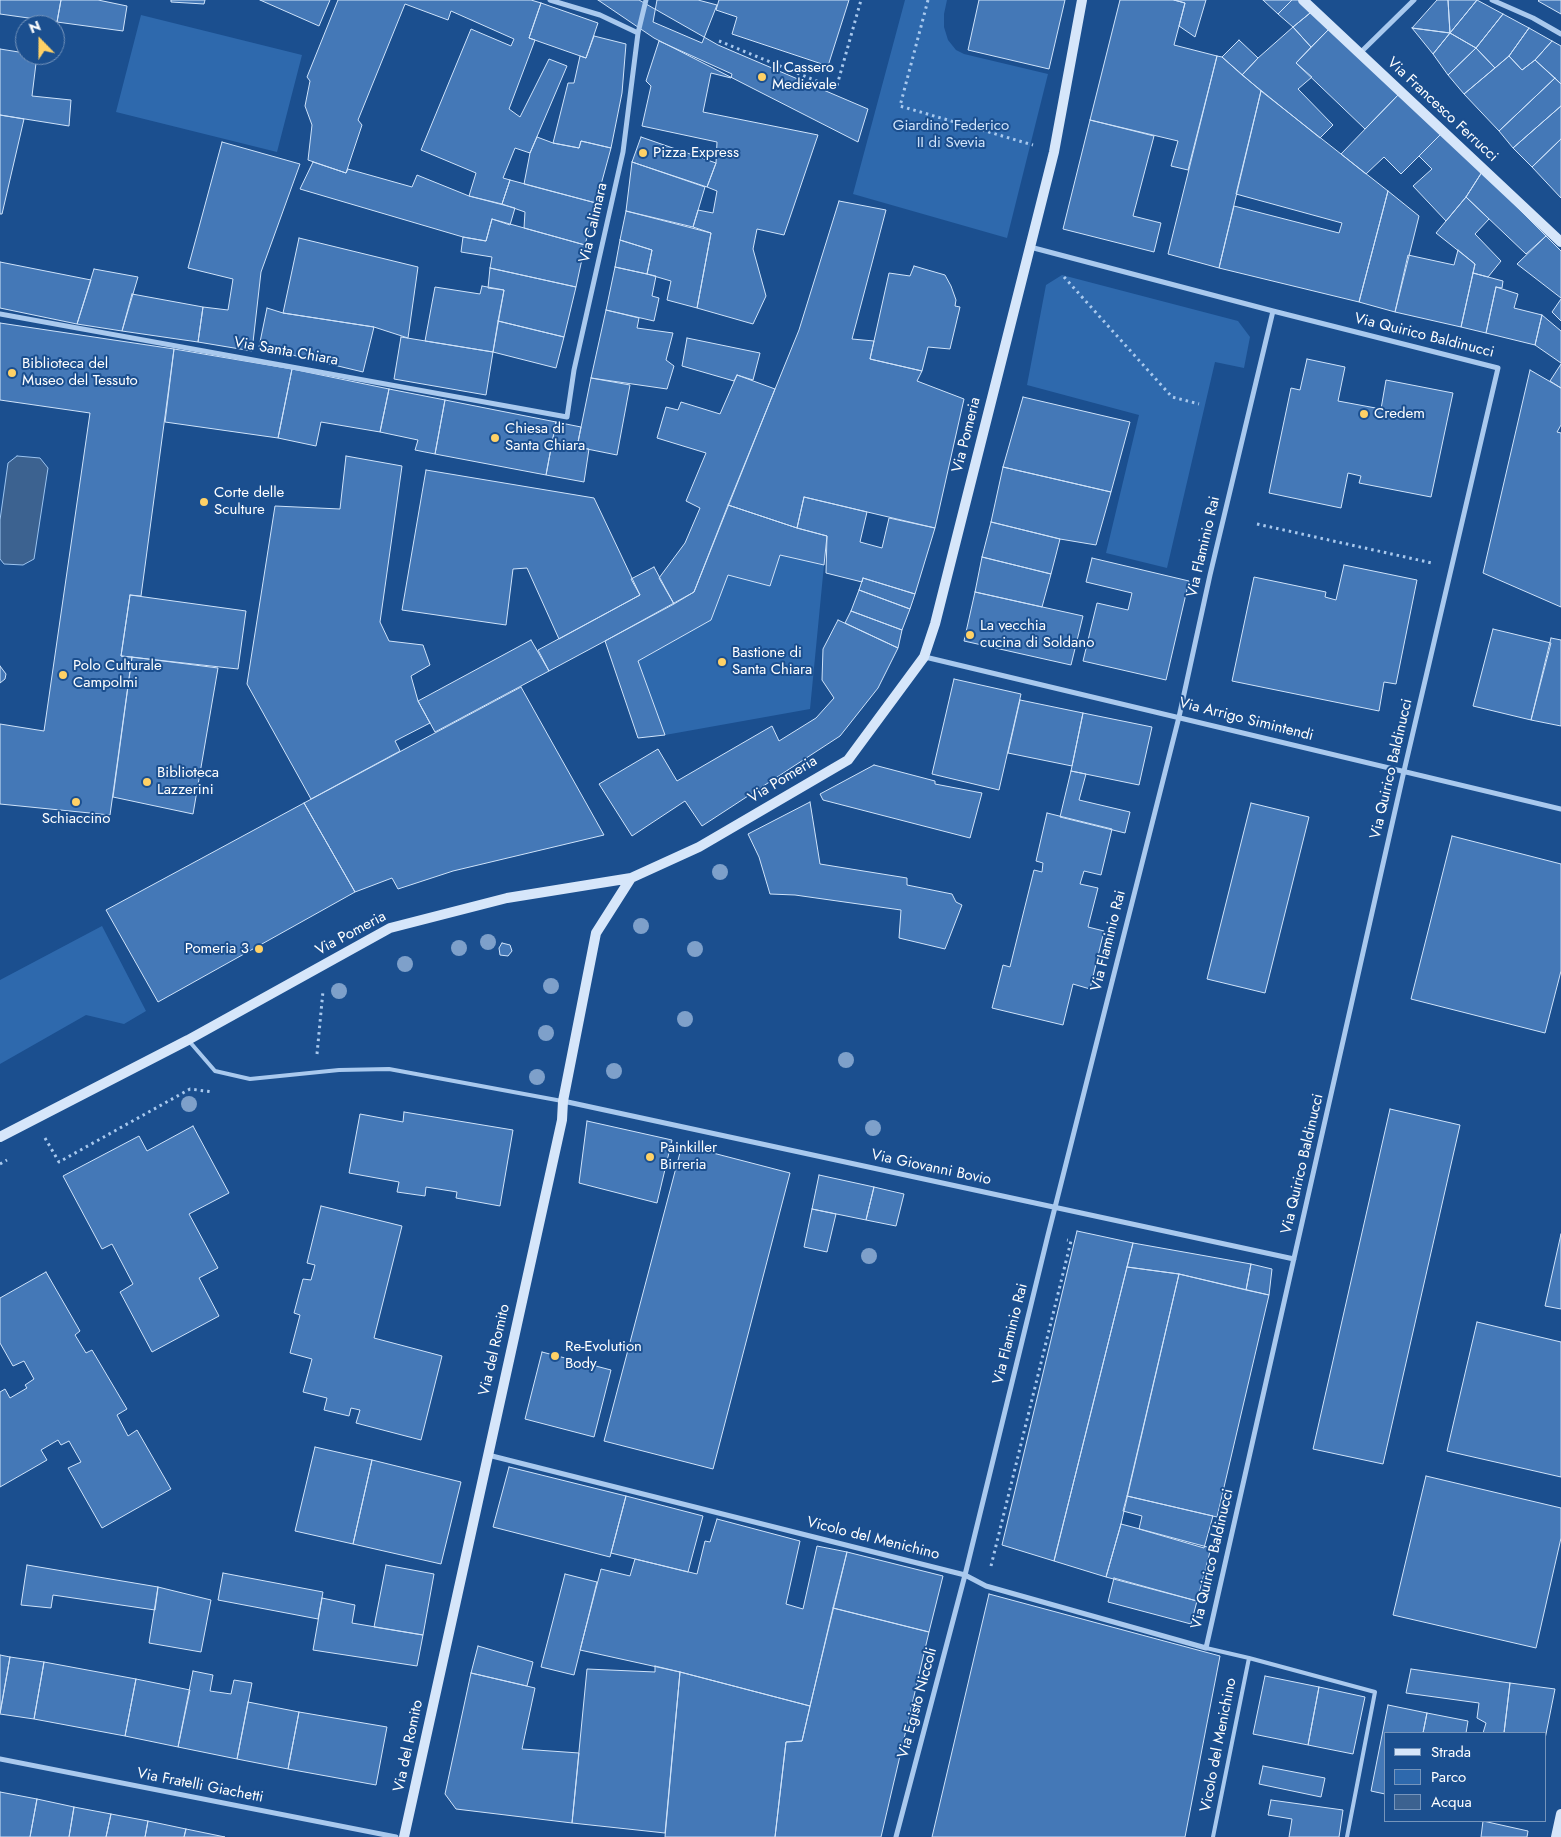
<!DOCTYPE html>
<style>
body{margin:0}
#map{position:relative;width:1561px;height:1837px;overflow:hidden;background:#1b4f8f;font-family:Jost,sans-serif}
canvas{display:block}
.legend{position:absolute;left:1384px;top:1732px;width:162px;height:90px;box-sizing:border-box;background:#1b4f8f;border:1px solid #7695bc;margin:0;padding:6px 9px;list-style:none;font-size:15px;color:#fff}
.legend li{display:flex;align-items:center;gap:10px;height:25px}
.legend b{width:25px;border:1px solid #7695bc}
.north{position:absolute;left:15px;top:15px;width:50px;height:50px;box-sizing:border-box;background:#1b4f8f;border:1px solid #7695bc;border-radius:50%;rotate:338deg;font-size:14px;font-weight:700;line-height:20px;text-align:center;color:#fff}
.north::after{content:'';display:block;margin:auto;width:18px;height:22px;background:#ffd166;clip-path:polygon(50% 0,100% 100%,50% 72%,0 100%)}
</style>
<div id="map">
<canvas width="1561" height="1837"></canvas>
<ul class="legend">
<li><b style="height:6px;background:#d6e6fa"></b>Strada</li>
<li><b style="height:14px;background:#2e69ad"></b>Parco</li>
<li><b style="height:14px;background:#3c6290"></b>Acqua</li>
</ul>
<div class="north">N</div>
</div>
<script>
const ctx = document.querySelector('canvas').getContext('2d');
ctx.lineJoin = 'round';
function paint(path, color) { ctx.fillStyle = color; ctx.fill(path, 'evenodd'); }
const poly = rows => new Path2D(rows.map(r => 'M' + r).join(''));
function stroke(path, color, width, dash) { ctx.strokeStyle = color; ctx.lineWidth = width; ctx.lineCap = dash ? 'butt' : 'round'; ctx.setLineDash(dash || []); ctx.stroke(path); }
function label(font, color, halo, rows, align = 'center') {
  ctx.font = font + ' Jost,sans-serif'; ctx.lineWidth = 4; ctx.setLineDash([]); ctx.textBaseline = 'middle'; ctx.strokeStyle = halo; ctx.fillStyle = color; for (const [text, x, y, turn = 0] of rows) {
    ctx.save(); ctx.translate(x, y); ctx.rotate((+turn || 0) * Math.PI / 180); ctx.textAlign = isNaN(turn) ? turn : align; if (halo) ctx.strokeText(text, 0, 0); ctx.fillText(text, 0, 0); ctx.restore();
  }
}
const green = poly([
 [905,0,947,0,944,14,944,27,948,40,956,50,964,54,1048,74,1007,238,853,194],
 [141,15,302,55,277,152,116,112],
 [1062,275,1238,321,1250,337,1244,368,1215,362,1167,568,1106,553,1139,415,1027,385,1046,285],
 [780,555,824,565,810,709,665,735,638,661,711,620,728,575,770,586],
 [102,926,146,1011,124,1024,86,1015,0,1064,0,980]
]);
const water = poly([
 [17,456,40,458,48,468,34,559,23,565,4,564,0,559,0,520,8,463,17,456]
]);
const building = poly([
 [0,0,61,0,57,22,0,14,0,0],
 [61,0,98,0,127,6,123,31,57,22,61,0],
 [171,0,205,0,204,4,171,2,171,0],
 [260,0,330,0,319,26,260,0],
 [338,0,531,0,541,3,529,38,535,40,509,109,520,117,549,59,567,66,530,153,515,148,503,178,510,180,502,204,469,196,476,173,421,150,471,29,511,46,514,39,451,11,448,20,405,4,358,120,362,125,346,173,308,160,312,125,305,106,310,81,307,77,338,0],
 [598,0,639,0,718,45,868,109,858,142,654,38,598,0],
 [657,0,698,0,717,5,702,43,653,22,657,0],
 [719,0,849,0,828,66,732,34,737,17,716,10,719,0],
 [979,0,1065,0,1049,69,968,50,979,0],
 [1120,0,1174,0,1185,3,1174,45,1217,56,1188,170,1171,166,1178,141,1090,120,1120,0],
 [1174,0,1206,0,1195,37,1179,26,1185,3,1174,0],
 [1263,0,1292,0,1278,14,1263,0],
 [1292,0,1307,0,1315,9,1293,27,1278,14,1292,0],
 [1437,0,1448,0,1450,33,1412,28,1437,0],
 [1448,0,1477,0,1450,33,1448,0],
 [1477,0,1503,14,1476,48,1450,33,1477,0],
 [1539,0,1561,0,1561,14,1538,1,1539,0],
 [541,3,598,23,586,58,529,38,541,3],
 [1315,9,1332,26,1311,47,1293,27,1315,9],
 [1503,14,1529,28,1509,56,1495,68,1476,48,1503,14],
 [1332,26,1400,93,1365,129,1296,63,1332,26],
 [1293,27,1311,47,1296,63,1312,77,1298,89,1333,125,1320,138,1242,75,1258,58,1293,27],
 [1412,28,1450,33,1433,54,1412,28],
 [1529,28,1552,41,1535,60,1522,70,1509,56,1529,28],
 [1450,33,1476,48,1448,75,1433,54,1450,33],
 [594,36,626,44,622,93,611,148,581,141,579,148,553,143,568,83,574,83,580,56,586,58,594,36],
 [1239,40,1258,58,1242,75,1222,57,1239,40],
 [659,41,732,74,731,78,711,73,703,112,818,135,784,235,757,229,753,249,766,296,753,324,697,308,711,233,693,227,698,210,713,213,717,191,707,187,716,163,717,142,642,126,651,86,646,81,659,41],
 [1552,41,1561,46,1561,84,1535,60,1552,41],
 [1476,48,1495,68,1464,94,1448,75,1476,48],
 [0,49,25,53,25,55,37,55,32,96,71,100,69,126,0,115,0,49],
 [1217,56,1222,57,1261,91,1219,268,1168,254,1217,56],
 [1509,56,1522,70,1535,60,1555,78,1499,131,1464,94,1509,56],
 [1555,78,1561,84,1561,106,1513,148,1499,131,1555,78],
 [1261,91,1388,191,1359,302,1219,268,1234,206,1339,233,1342,223,1236,194,1261,91],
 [1400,93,1442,133,1401,174,1384,157,1366,174,1341,154,1400,93],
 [1561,106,1561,139,1532,167,1513,148,1561,106],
 [0,115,24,119,2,214,0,214,0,115],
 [1090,120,1154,136,1133,216,1161,223,1154,252,1063,229,1090,120],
 [1442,133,1482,172,1466,197,1446,221,1413,186,1432,169,1419,156,1442,133],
 [537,137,553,143,579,148,581,141,611,148,596,203,524,184,530,153,537,137],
 [641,137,716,163,707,187,632,162,641,137],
 [1561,139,1561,198,1532,167,1561,139],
 [222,142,300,164,261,272,252,351,198,342,203,307,228,310,233,279,188,268,222,142],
 [313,162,346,173,348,169,412,187,417,175,469,196,515,208,510,225,492,219,486,241,463,237,300,189,313,162],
 [632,162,705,187,693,227,626,211,632,162],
 [1482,172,1546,236,1526,254,1466,197,1482,172],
 [510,180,596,203,585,245,524,228,525,212,502,204,510,180],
 [1388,191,1419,216,1395,312,1359,302,1388,191],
 [1466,197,1489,219,1475,234,1501,261,1488,277,1473,273,1475,264,1436,233,1466,197],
 [839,201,886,210,852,339,874,341,870,359,922,371,917,381,964,399,935,528,804,497,797,528,728,505,799,330,839,201],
 [626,211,711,233,697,308,667,300,671,281,647,274,652,250,620,240,626,211],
 [492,219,585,245,576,287,490,268,492,257,461,252,463,237,486,241,492,219],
 [1546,236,1561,251,1561,298,1517,264,1546,236],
 [299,238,418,267,408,338,374,327,283,313,299,238],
 [620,240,652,250,647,274,615,267,620,240],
 [1458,250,1475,264,1461,327,1395,312,1408,255,1454,265,1458,250],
 [0,262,91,280,77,324,0,308,0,262],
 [914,266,945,275,951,286,956,300,955,306,960,307,950,349,928,347,922,371,870,359,889,273,910,276,914,266],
 [615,267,656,276,652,296,659,298,654,321,606,310,615,267],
 [490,268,576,287,564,337,498,321,504,290,488,288,490,268],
 [94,269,138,277,122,331,77,324,94,269],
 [1473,273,1503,281,1502,288,1496,287,1486,333,1461,327,1473,273],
 [482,286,504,290,493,352,425,341,435,287,480,294,482,286],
 [1496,287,1518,294,1514,308,1542,315,1535,345,1486,333,1496,287],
 [132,294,203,307,198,342,122,331,132,294],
 [1561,299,1561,321,1552,312,1561,299],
 [267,308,283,313,374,327,363,372,259,347,267,308],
 [606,310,639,318,637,328,673,333,666,360,674,366,667,389,591,378,606,310],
 [1542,315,1561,331,1561,363,1535,345,1542,315],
 [498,321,564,337,556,368,493,352,498,321],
 [0,323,174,349,141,596,130,595,121,656,132,657,110,815,0,804,0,724,44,731,90,413,0,400,0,323],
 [401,337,493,352,486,395,394,379,401,337],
 [687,338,760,353,753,380,737,375,734,381,682,366,687,338],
 [174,349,292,369,278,438,165,422,174,349],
 [1307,359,1345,367,1338,401,1381,409,1386,380,1453,393,1431,497,1359,483,1361,476,1348,473,1341,508,1269,493,1291,388,1300,390,1307,359],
 [1561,364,1561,388,1550,381,1561,364],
 [292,369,389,389,380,432,321,422,316,446,278,438,292,369],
 [1530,370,1561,388,1561,425,1557,432,1561,433,1561,607,1483,573,1530,370],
 [737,375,775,389,694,592,674,604,659,578,685,543,700,508,686,501,706,453,657,438,666,407,678,410,681,402,720,414,737,375],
 [591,378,630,385,617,455,577,447,591,378],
 [389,389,445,400,435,454,415,450,418,440,380,432,389,389],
 [1023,397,1130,422,1111,492,1003,467,1023,397],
 [445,400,556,422,546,475,435,454,445,400],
 [556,422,581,427,577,447,589,449,584,482,546,475,556,422],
 [346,456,402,466,380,622,389,641,423,645,430,665,411,676,418,701,430,723,395,741,400,751,311,799,247,684,275,506,340,509,346,456],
 [1003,467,1111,492,1096,545,1060,539,991,522,1003,467],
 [426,470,594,498,640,595,559,639,527,568,513,569,506,625,402,610,426,470],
 [804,497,867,512,860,542,882,548,889,518,935,528,915,594,863,578,862,582,826,573,827,536,797,528,804,497],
 [728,505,797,528,827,536,824,565,780,555,770,586,728,575,711,620,638,661,665,735,638,738,605,641,694,592,728,505],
 [991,522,1060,539,1051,574,982,557,991,522],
 [982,557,1051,574,1042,607,975,592,982,557],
 [1092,558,1189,581,1166,680,1083,661,1097,603,1128,610,1132,593,1086,582,1092,558],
 [1344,565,1417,580,1396,684,1384,682,1379,711,1232,681,1254,577,1326,592,1325,597,1336,600,1344,565],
 [654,567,674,604,549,671,538,650,640,595,631,579,654,567],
 [863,578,915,594,910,609,859,590,863,578],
 [859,590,910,609,902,630,851,611,859,590],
 [975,592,1083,616,1071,665,964,641,975,592],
 [130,595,246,611,238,669,121,656,130,595],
 [851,611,902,630,898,648,845,623,851,611],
 [838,620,898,648,878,688,840,736,702,826,685,801,632,836,599,784,658,749,677,781,772,726,779,741,816,718,834,698,822,680,823,649,838,620],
 [1493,629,1551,643,1531,720,1473,706,1493,629],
 [1551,638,1561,640,1561,726,1531,720,1551,638],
 [531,640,549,671,435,732,418,701,531,640],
 [132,657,218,668,193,814,113,797,132,657],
 [0,666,6,674,5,679,0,683,0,666],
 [954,679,1021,694,999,790,932,774,954,679],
 [521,687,604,835,453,871,398,889,392,878,355,892,304,803,521,687],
 [1020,700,1083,713,1072,766,1008,753,1020,700],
 [1083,713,1152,727,1139,785,1071,771,1083,713],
 [874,765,935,781,935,784,982,793,970,838,823,800,820,794,874,765],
 [1071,771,1086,774,1079,800,1130,812,1125,833,1060,817,1071,771],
 [810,802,820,864,907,878,907,885,952,894,956,902,962,905,945,949,899,938,901,910,795,895,770,894,759,857,748,834,810,802],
 [304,803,355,892,158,1002,106,910,304,803],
 [1251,803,1309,817,1265,993,1207,979,1251,803],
 [1047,813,1112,829,1101,875,1084,871,1080,884,1098,888,1088,927,1104,931,1090,989,1073,984,1063,1025,992,1008,1003,965,1010,967,1034,870,1042,872,1043,863,1036,861,1047,813],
 [1452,836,1561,864,1561,971,1545,1033,1411,999,1452,836],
 [502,943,510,945,512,951,508,956,500,955,499,948,502,943],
 [1390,1109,1460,1125,1383,1464,1313,1449,1390,1109],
 [404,1112,513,1130,500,1206,456,1198,457,1192,426,1187,425,1196,397,1192,399,1182,349,1173,360,1114,403,1122,404,1112],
 [587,1121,672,1140,657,1203,579,1183,587,1121],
 [193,1126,229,1193,189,1214,218,1268,199,1278,219,1316,152,1352,120,1292,133,1284,112,1244,102,1249,63,1176,139,1136,147,1151,193,1126],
 [682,1145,790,1173,713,1469,604,1441,682,1145],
 [819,1175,874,1187,866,1220,812,1209,819,1175],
 [874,1187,904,1194,896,1226,866,1220,874,1187],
 [321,1206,402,1226,374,1338,442,1356,421,1440,356,1423,360,1410,351,1408,349,1416,324,1410,327,1398,303,1392,312,1359,290,1353,300,1315,294,1313,303,1279,311,1280,315,1265,307,1263,321,1206],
 [812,1209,836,1214,827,1252,804,1247,812,1209],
 [1077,1231,1133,1243,1054,1561,1002,1545,1077,1231],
 [1561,1234,1561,1309,1545,1306,1561,1234],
 [1133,1243,1251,1264,1246,1290,1179,1274,1127,1267,1133,1243],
 [1251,1264,1272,1269,1269,1295,1246,1290,1251,1264],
 [1127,1267,1179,1274,1121,1524,1106,1577,1054,1561,1127,1267],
 [46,1272,80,1331,75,1335,86,1353,92,1350,127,1409,117,1415,128,1436,137,1430,171,1489,102,1528,68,1468,81,1462,69,1441,61,1445,58,1440,41,1450,47,1460,0,1487,0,1392,5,1389,10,1398,27,1388,25,1385,34,1379,24,1361,13,1366,0,1343,0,1298,46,1272],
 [1179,1274,1269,1295,1217,1517,1127,1496,1179,1274],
 [1477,1322,1561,1342,1561,1477,1447,1451,1477,1322],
 [542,1352,611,1370,594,1437,525,1419,542,1352],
 [315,1447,372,1460,353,1544,295,1531,315,1447],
 [372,1460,461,1482,441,1564,353,1544,372,1460],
 [509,1467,626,1496,610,1557,493,1527,509,1467],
 [1426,1476,1561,1508,1561,1538,1536,1648,1393,1615,1426,1476],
 [626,1496,703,1516,688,1572,611,1553,626,1496],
 [1127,1496,1213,1516,1204,1548,1139,1529,1142,1516,1123,1511,1127,1496],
 [717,1519,800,1541,786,1604,803,1609,817,1546,847,1552,810,1706,680,1672,580,1650,601,1569,630,1576,635,1559,697,1574,705,1541,710,1542,717,1519],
 [1121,1524,1211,1548,1197,1601,1106,1577,1121,1524],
 [847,1552,943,1576,929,1632,833,1608,847,1552],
 [27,1565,158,1587,155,1610,53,1595,51,1608,21,1605,27,1565],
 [386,1565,434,1574,423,1635,374,1627,386,1565],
 [223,1573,323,1592,318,1619,218,1600,223,1573],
 [565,1574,597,1582,574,1675,541,1667,565,1574],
 [1114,1578,1197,1601,1191,1624,1108,1602,1114,1578],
 [158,1587,211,1600,201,1652,149,1643,158,1587],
 [989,1594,1220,1656,1185,1837,932,1837,989,1594],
 [322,1598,355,1605,352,1623,423,1635,417,1666,313,1650,322,1598],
 [833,1608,929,1632,881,1837,775,1837,786,1742,802,1741,833,1608],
 [478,1646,533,1662,527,1686,471,1673,478,1646],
 [0,1655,10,1657,0,1713,0,1655],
 [10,1657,44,1662,34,1719,0,1714,10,1657],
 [44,1662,136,1679,125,1736,34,1719,44,1662],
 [655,1666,680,1672,665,1833,572,1823,587,1669,655,1672,655,1666],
 [1411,1669,1510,1683,1504,1733,1483,1733,1486,1723,1477,1718,1479,1703,1406,1693,1411,1669],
 [193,1671,213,1675,210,1691,231,1694,234,1680,252,1683,237,1759,178,1747,193,1671],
 [680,1672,810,1706,802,1741,786,1742,775,1837,665,1837,680,1672],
 [471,1673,535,1688,522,1749,579,1753,572,1823,456,1809,445,1794,471,1673],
 [1265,1676,1319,1687,1308,1745,1253,1734,1265,1676],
 [136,1679,190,1690,178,1747,125,1736,136,1679],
 [1510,1683,1555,1689,1545,1739,1545,1733,1504,1733,1510,1683],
 [1319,1687,1365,1697,1353,1754,1308,1745,1319,1687],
 [248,1702,299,1712,288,1769,237,1759,248,1702],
 [1388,1705,1427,1713,1423,1733,1385,1733,1385,1794,1371,1791,1388,1705],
 [299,1712,387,1727,376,1785,288,1769,299,1712],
 [1427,1713,1468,1721,1466,1733,1423,1733,1427,1713],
 [1263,1766,1325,1778,1321,1797,1259,1784,1263,1766],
 [0,1792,37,1799,30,1837,0,1837,0,1792],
 [37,1799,74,1807,69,1837,30,1837,37,1799],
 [1271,1800,1343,1810,1339,1837,1289,1837,1292,1819,1268,1815,1271,1800],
 [74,1807,111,1814,106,1837,69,1837,74,1807],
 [111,1814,148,1821,145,1837,106,1837,111,1814],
 [148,1821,186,1829,184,1837,145,1837,148,1821],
 [1483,1821,1528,1831,1527,1837,1481,1837,1483,1821],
 [186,1829,225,1837,184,1837,186,1829]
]);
const path = poly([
 [928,0,900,106,1033,145],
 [719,41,836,89,861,0],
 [1064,277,1172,397,1199,404],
 [1257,524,1432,563],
 [317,1054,323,991],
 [45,1138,59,1162,190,1089,213,1092],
 [0,1164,7,1160],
 [991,1566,1071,1241,1067,1240]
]);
const lane = poly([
 [189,1041,215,1071,250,1079,339,1070,389,1069,562,1101],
 [1206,1648,1249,1658,1213,1837],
 [1249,1658,1375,1692,1347,1837]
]);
const street = poly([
 [550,0,600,15,638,33],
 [1492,0,1533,18,1561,34],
 [1360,53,1414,0],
 [0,314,567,417,574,370,623,152,638,33,646,0],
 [925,657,1561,809],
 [563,1101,1294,1259],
 [488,1455,965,1575,986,1586,1206,1648,1404,771,1498,368,1273,311,1030,247],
 [0,1759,396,1837],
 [896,1837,965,1575,1048,1235,1179,717,1210,575,1273,311]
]);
const secondary = poly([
 [1303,0,1561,242],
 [0,1137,188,1040,390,928,507,898,631,878,699,847,848,760,924,657,935,624,1054,152,1082,0],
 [404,1837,562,1120,563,1101,596,933,631,878],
 [1556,1837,1561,1814]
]);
const trees = [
 [720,872],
 [641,926],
 [488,942],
 [459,948],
 [695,949],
 [405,964],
 [551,986],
 [339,991],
 [685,1019],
 [546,1033],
 [846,1060],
 [614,1071],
 [537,1077],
 [189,1104],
 [873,1128],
 [869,1256]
];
const markers = [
 [762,77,5,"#ffd166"],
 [643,153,5,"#ffd166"],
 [12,373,5,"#ffd166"],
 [1364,414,5,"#ffd166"],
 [495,438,5,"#ffd166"],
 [204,502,5,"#ffd166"],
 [970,635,5,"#ffd166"],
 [722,662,5,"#ffd166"],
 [63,675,5,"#ffd166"],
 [147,782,5,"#ffd166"],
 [76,802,5,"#ffd166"],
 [259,949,5,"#ffd166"],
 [650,1157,5,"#ffd166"],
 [555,1356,5,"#ffd166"]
];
const poiNames = [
 ["Il Cassero",772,68],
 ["Medievale",772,85],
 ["Pizza Express",653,153],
 ["Biblioteca del",22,364],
 ["Museo del Tessuto",22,381],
 ["Credem",1374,414],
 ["Chiesa di",505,429],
 ["Santa Chiara",505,446],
 ["Corte delle",214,493],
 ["Sculture",214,510],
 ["La vecchia",980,626],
 ["cucina di Soldano",980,643],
 ["Bastione di",732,653],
 ["Santa Chiara",732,670],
 ["Polo Culturale",73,666],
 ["Campolmi",73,683],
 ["Biblioteca",157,773],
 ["Lazzerini",157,790],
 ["Schiaccino",76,819,"center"],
 ["Pomeria 3",249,949,"right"],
 ["Painkiller",660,1148],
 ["Birreria",660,1165],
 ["Re-Evolution",565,1347],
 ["Body",565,1364]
];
const streetNames = [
 ["Via Francesco Ferrucci",1442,110,43],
 ["Via Calimara",594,223,-77],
 ["Via Quirico Baldinucci",1424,336,14],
 ["Via Santa Chiara",286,352,10],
 ["Via Pomeria",967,435,-76],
 ["Via Flaminio Rai",1204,547,-77],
 ["Via Arrigo Simintendi",1246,720,14],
 ["Via Quirico Baldinucci",1392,769,-77],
 ["Via Pomeria",783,780,-31],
 ["Via Pomeria",351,934,-28],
 ["Via Flaminio Rai",1109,941,-76],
 ["Via Quirico Baldinucci",1303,1164,-77],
 ["Via Giovanni Bovio",931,1168,12],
 ["Via Flaminio Rai",1011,1334,-76],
 ["Via del Romito",495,1350,-77],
 ["Vicolo del Menichino",873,1539,14],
 ["Via Quirico Baldinucci",1213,1559,-77],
 ["Via Egisto Niccoli",918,1703,-75],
 ["Vicolo del Menichino",1219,1745,-79],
 ["Via del Romito",409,1746,-78],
 ["Via Fratelli Giachetti",200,1786,11]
];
const parkNames = [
 ["Giardino Federico",951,126],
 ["II di Svevia",951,143]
];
paint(green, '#2e69ad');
paint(water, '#3c6290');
stroke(water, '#9cc4f0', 1);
paint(building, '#4478b7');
stroke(building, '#cfe3fa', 1);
stroke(path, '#a9c9ee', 3, [2.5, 4]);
stroke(lane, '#a9c9ee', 4);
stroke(street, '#a9c9ee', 5);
stroke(secondary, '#d6e6fa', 10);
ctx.fillStyle = '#7ea0ca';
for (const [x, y] of trees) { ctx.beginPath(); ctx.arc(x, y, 8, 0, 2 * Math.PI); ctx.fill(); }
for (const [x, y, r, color] of markers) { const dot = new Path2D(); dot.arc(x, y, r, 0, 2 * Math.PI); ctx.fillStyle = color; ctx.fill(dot); stroke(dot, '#1b4f8f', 2); }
label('15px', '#fff', '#1b4f8f', poiNames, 'left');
label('15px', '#fff', '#1b4f8f', streetNames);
label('15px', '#cfe3fa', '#1b4f8f', parkNames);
</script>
